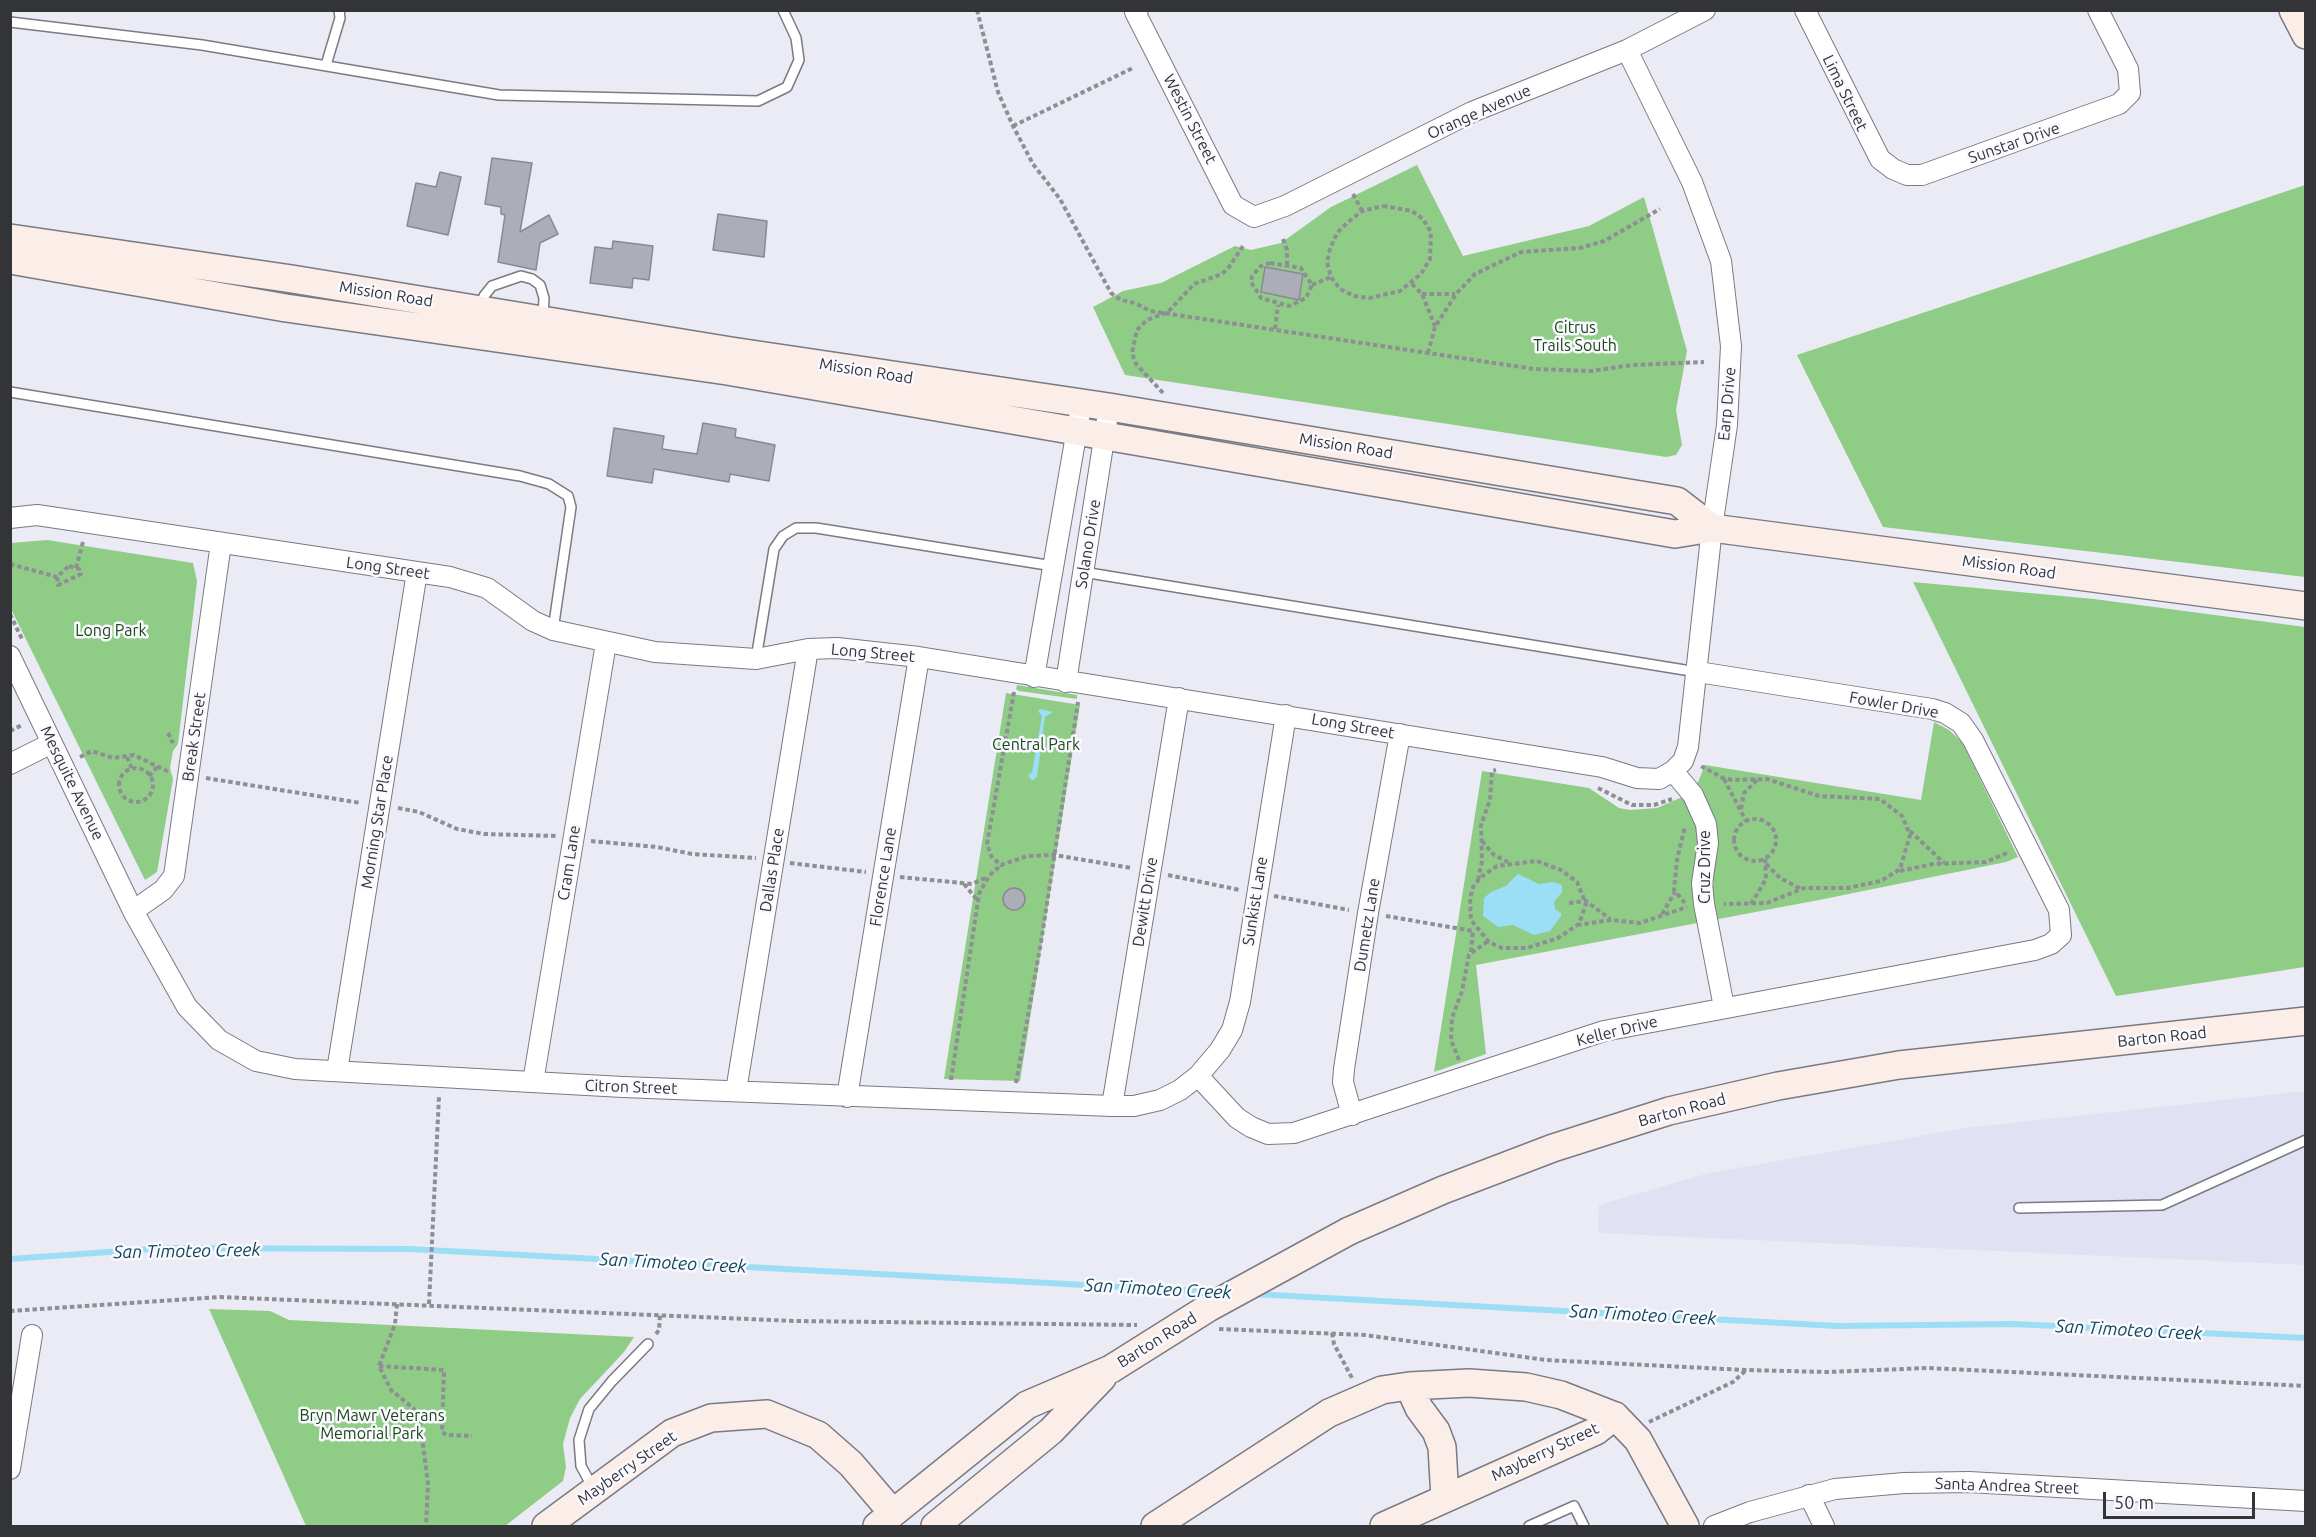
<!DOCTYPE html>
<style>
body{margin:0}
#map{position:relative;width:2316px;height:1537px;overflow:hidden;background:#ebebf5;font-family:Ubuntu,sans-serif}
canvas{display:block}
.frame{position:absolute;inset:0;border:12px solid #333437;pointer-events:none}
.scale{position:absolute;left:2103px;top:1492px;width:152px;height:27px;box-sizing:border-box;border:3px solid #333437;border-top:0;padding-left:8px;font-size:18px;line-height:21px;white-space:nowrap;color:#333437;-webkit-text-stroke:4px #f9f9ff;paint-order:stroke}
</style>
<div id="map">
<canvas width="2316" height="1537"></canvas>
<div class="frame"></div>
<div class="scale">50 m</div>
</div>
<script>
const ctx = document.querySelector('canvas').getContext('2d');
ctx.lineJoin = 'round';
function paint(path, color) { ctx.fillStyle = color; ctx.fill(path, 'evenodd'); }
const poly = rows => new Path2D(rows.map(r => 'M' + r).join(''));
function stroke(path, color, width, dash) { ctx.strokeStyle = color; ctx.lineWidth = width; ctx.lineCap = dash ? 'butt' : 'round'; ctx.setLineDash(dash || []); ctx.stroke(path); }
function label(font, color, halo, rows, align = 'center') {
  ctx.font = font + ' Ubuntu,sans-serif'; ctx.lineWidth = 5; ctx.setLineDash([]); ctx.textBaseline = 'middle'; ctx.strokeStyle = halo; ctx.fillStyle = color; for (const [text, x, y, turn = 0] of rows) {
    ctx.save(); ctx.translate(x, y); ctx.rotate((+turn || 0) * Math.PI / 180); ctx.textAlign = isNaN(turn) ? turn : align; if (halo) ctx.strokeText(text, 0, 0); ctx.fillText(text, 0, 0); ctx.restore();
  }
}
const built = poly([
 [2305,1091,2305,1265,1598,1233,1599,1205,1709,1173,1966,1128]
]);
const green = poly([
 [1417,165,1463,256,1589,226,1644,197,1687,351,1676,410,1682,445,1676,455,1666,457,1125,375,1093,307,1123,291,1161,283,1235,246,1251,250,1281,243,1331,207],
 [2305,185,2305,577,1883,527,1797,355],
 [47,540,193,563,197,581,178,744,173,751,170,768,173,779,157,872,145,880,11,609,11,543],
 [1913,582,2094,599,2305,627,2305,967,2116,996],
 [1017,685,1077,695,1077,699,1019,691,1016,689],
 [1006,693,1080,705,1020,1081,944,1079],
 [1934,722,1949,730,1962,742,2018,857,2006,862,1824,899,1476,965,1486,1054,1434,1072,1482,771,1589,788,1619,808,1630,810,1657,808,1680,798,1698,782,1705,765,1921,800],
 [209,1309,270,1311,289,1320,634,1337,624,1352,580,1399,570,1418,563,1444,566,1467,563,1481,505,1526,306,1526]
]);
const water = poly([
 [1040,709,1053,712,1045,717,1037,777,1032,781,1028,775,1032,772,1042,716,1038,711],
 [1518,874,1539,884,1554,882,1562,885,1562,892,1554,902,1555,909,1561,913,1561,916,1550,931,1534,935,1513,925,1498,927,1483,916,1484,898,1491,892,1506,886]
]);
const stream = poly([
 [10,1259,165,1248,409,1249,1217,1292],
 [1254,1294,1837,1326,2013,1324,2306,1338]
]);
const building = poly([
 [492,158,532,163,520,232,549,215,558,234,540,243,536,270,498,262,505,215,501,214,501,207,485,204,492,158],
 [440,172,461,177,448,235,407,226,416,183,436,187,440,172],
 [718,214,767,221,764,257,713,250,718,214],
 [613,241,653,246,649,280,633,278,632,288,590,283,595,247,612,249,613,241],
 [1265,267,1303,274,1299,300,1261,292,1265,267],
 [703,423,736,429,735,437,775,445,769,481,730,474,729,482,654,469,652,483,607,476,614,428,664,436,662,449,697,454,703,423],
 '1003 899a11 11 0 1 1 22 0a11 11 0 1 1-22 0Z'
]);
const path = poly([
 [977,10,998,92,1013,126,1033,164,1060,199,1111,293,1121,300,1135,303,1150,311,1534,369,1591,371,1632,365,1704,362],
 [1013,126,1133,68],
 [1353,194,1362,211],
 [1383,206,1412,211,1423,219,1431,232,1430,259,1421,274,1400,291,1369,298,1354,296,1340,289,1331,277,1327,262,1330,249,1337,233,1348,222,1362,211,1383,206],
 [1283,239,1287,250,1287,264],
 [1270,263,1301,268,1312,285,1306,298,1289,306,1261,298,1251,282,1252,276,1261,266,1270,263],
 [1412,284,1422,294,1435,326],
 [1312,285,1331,277],
 [1422,294,1455,294],
 [1275,329,1278,305],
 [1428,353,1435,327,1456,294,1475,274,1521,252,1580,248,1604,241,1660,209],
 [1163,393,1136,364,1132,353,1137,330,1147,320,1168,312,1194,284,1222,274,1229,267,1243,246],
 [10,564,57,577],
 [69,566,79,569,81,574,58,585,57,577,69,566],
 [76,568,83,542],
 [10,614,23,641],
 [1014,692,987,844,991,856,1001,865,1027,856,1054,855,1131,868],
 [10,731,22,725],
 [168,733,173,743],
 [80,757,92,751,113,758,134,755,169,772],
 [127,757,132,769],
 '119 785a17 17 0 1 1 34 0a17 17 0 1 1-34 0Z',
 [1702,769,1703,767,1723,778,1732,780,1767,779,1819,796,1880,799,1902,816,1910,835,1900,869,1881,881,1847,888,1804,888,1767,903,1724,904],
 [149,776,158,766],
 [206,778,361,803],
 [1724,779,1746,821],
 [1598,788,1632,805,1654,805,1672,799],
 [398,808,419,812,457,829,484,834,557,836],
 [1741,809,1744,793,1758,779],
 '1734 840a21 21 0 1 1 42 0a21 21 0 1 1-42 0Z',
 [1910,831,1944,863],
 [591,841,657,847,692,854,756,858],
 [1482,841,1494,855,1508,862],
 [1537,861,1561,870,1577,882,1586,904,1579,924,1558,938,1527,948,1502,948,1489,942,1471,920,1470,899,1473,887,1481,877,1497,866,1537,861],
 [790,863,866,872],
 [1766,864,1780,878,1801,889],
 [1900,871,1933,864,1986,862,2009,852],
 [1168,875,1240,890],
 [900,877,972,884,987,877],
 [1478,880,1482,861,1481,825,1490,800,1492,771,1496,770],
 [964,884,978,901],
 [1274,896,1349,910],
 [1569,903,1586,901,1610,919],
 [1685,903,1674,890,1677,860,1685,826],
 [1751,904,1766,879,1765,859],
 [1662,914,1675,892],
 [1386,916,1473,931],
 [1577,925,1611,920,1640,923,1687,907],
 [1471,952,1473,930],
 [1459,1060,1451,1040,1452,1018,1462,991,1469,955,1488,941],
 [951,1080,979,894,989,876,1001,865],
 [1016,1083,1041,942,1078,702],
 [397,1304,395,1324,379,1366,391,1390,414,1409,420,1422,428,1484,426,1526],
 [429,1304,439,1096],
 [10,1311,221,1297,795,1321,1137,1325],
 [1219,1329,1365,1335,1546,1360,1746,1370,1827,1372,1928,1368,2306,1386],
 [1332,1333,1334,1344,1353,1380],
 [656,1334,659,1330,660,1314],
 [379,1366,444,1370,442,1432,447,1435,472,1436],
 [1649,1422,1733,1382,1745,1371]
]);
const lane = poly([
 [10,22,202,45,499,95,758,101,787,87,799,60,796,38,783,10],
 [326,65,340,18,339,10],
 [481,306,484,296,492,286,521,276,532,279,540,285,544,298,543,317],
 [10,392,520,476,549,484,568,496,571,507,553,630],
 [1083,572,1697,672],
 [756,659,774,549,783,536,796,528,816,528,1053,566],
 [2019,1208,2162,1205,2306,1140],
 [593,1488,581,1466,579,1440,589,1409,612,1381,648,1344],
 [1529,1526,1574,1506,1584,1526]
]);
const street = poly([
 [1138,10,1135,12,1233,205,1254,217,1285,206,1472,112,1627,50,1705,10],
 [1805,10,1880,159,1893,169,1907,175,1922,175,2119,104,2130,93,2128,69,2098,10],
 [10,518,37,515,450,577,487,588,533,621,553,630,655,652,756,659,808,649,837,648,919,657,1602,767,1637,778,1659,779,1673,771,1683,761,1688,747,1712,528,1727,425,1731,346,1721,261,1692,182,1627,50],
 [10,656,133,911,187,1007,219,1040,256,1061,295,1069,623,1087,1112,1106,1134,1106,1160,1100,1180,1090,1198,1076,1220,1050,1232,1030,1240,1002,1286,715],
 [1034,677,1079,418],
 [1066,682,1109,407],
 [10,764,52,743],
 [1673,771,1693,795,1706,824,1708,843,1702,883,1704,904,1724,1007],
 [133,911,163,890,174,876,221,543],
 [337,1071,417,572],
 [1198,1076,1237,1118,1251,1127,1268,1134,1294,1133,1604,1031,2035,950,2051,944,2061,935,2059,910,1973,740,1961,723,1945,713,1932,709,1698,672],
 [533,1082,606,643],
 [736,1091,808,649],
 [847,1097,919,657],
 [1112,1106,1179,698],
 [1352,1115,1343,1082,1344,1069,1368,913,1400,734],
 [10,1469,32,1335],
 [1809,1495,1824,1526],
 [1714,1526,1750,1512,1835,1489,1904,1483,1969,1482,2306,1501]
]);
const secondary = poly([
 [2293,10,2306,35],
 [10,238,292,279,731,351,1109,407,1677,501,1712,528],
 [10,260,286,308,727,371,1675,534,1712,528,2306,606],
 [1349,1231,1443,1190,1553,1148,1669,1111,1778,1086,1899,1065,2306,1021],
 [1409,1386,1469,1383,1526,1387,1561,1395,1615,1416,1638,1440,1685,1526],
 [546,1526,672,1433,711,1418,767,1414,818,1435,851,1464,892,1512],
 [877,1526,1027,1405,1111,1369],
 [935,1526,1051,1431,1102,1378],
 [1155,1526,1329,1413,1382,1390,1409,1386,1419,1408,1436,1431,1442,1447,1445,1498],
 [1384,1526,1596,1431,1615,1416]
]);
const secondaryBridge = poly([
 [1111,1369,1208,1308,1349,1231]
]);
const streetNames = [
 ["Lima Street",1845,93,64],
 ["Orange Avenue",1479,112,-24],
 ["Westin Street",1190,119,63],
 ["Sunstar Drive",2014,143,-19],
 ["Mission Road",386,294,9],
 ["Mission Road",866,371,9],
 ["Earp Drive",1727,404,-85],
 ["Mission Road",1346,446,9],
 ["Solano Drive",1088,544,-81],
 ["Mission Road",2009,567,8],
 ["Long Street",388,568,8],
 ["Long Street",873,653,5],
 ["Fowler Drive",1894,705,10],
 ["Long Street",1353,726,10],
 ["Break Street",194,737,-82],
 ["Mesquite Avenue",72,783,64],
 ["Morning Star Place",377,822,-81],
 ["Cram Lane",569,863,-81],
 ["Cruz Drive",1705,867,-90],
 ["Dallas Place",772,870,-81],
 ["Florence Lane",883,877,-81],
 ["Sunkist Lane",1255,901,-81],
 ["Dewitt Drive",1145,902,-81],
 ["Dumetz Lane",1367,925,-81],
 ["Keller Drive",1617,1031,-14],
 ["Barton Road",2162,1037,-6],
 ["Citron Street",631,1087,2],
 ["Barton Road",1682,1110,-15],
 ["Barton Road",1157,1340,-32],
 ["Mayberry Street",1545,1452,-25],
 ["Mayberry Street",627,1468,-35],
 ["Santa Andrea Street",2007,1486,2]
];
const parkNames = [
 ["Citrus",1575,328],
 ["Trails South",1575,346],
 ["Long Park",111,631],
 ["Central Park",1036,745],
 ["Bryn Mawr Veterans",372,1416],
 ["Memorial Park",372,1434]
];
const waterNames = [
 ["San Timoteo Creek",187,1251,-1],
 ["San Timoteo Creek",673,1263,3],
 ["San Timoteo Creek",1158,1289,3],
 ["San Timoteo Creek",1643,1315,3],
 ["San Timoteo Creek",2129,1330,3]
];
paint(built, '#e0e1f2');
paint(green, '#8fcc86');
paint(water, '#9cdef6');
stroke(stream, '#9cdef6', 6);
paint(building, '#acadb6');
stroke(building, '#888991', 1.5);
stroke(lane, '#797a82', 12);
stroke(street, '#797a82', 22);
stroke(secondary, '#797a82', 30);
stroke(path, '#8e8f95', 4, [4.5, 3]);
stroke(lane, '#fff', 9);
stroke(street, '#fff', 20);
stroke(secondary, '#fbede8', 27);
stroke(secondaryBridge, '#797a82', 30, []);
stroke(secondaryBridge, '#fbede8', 27);
label('16px', '#333437', '#f9f9ff', streetNames);
label('16px', '#1c4817', '#f9f9ff', parkNames);
label('italic 18px', '#104758', '#f9f9ff', waterNames);
</script>
